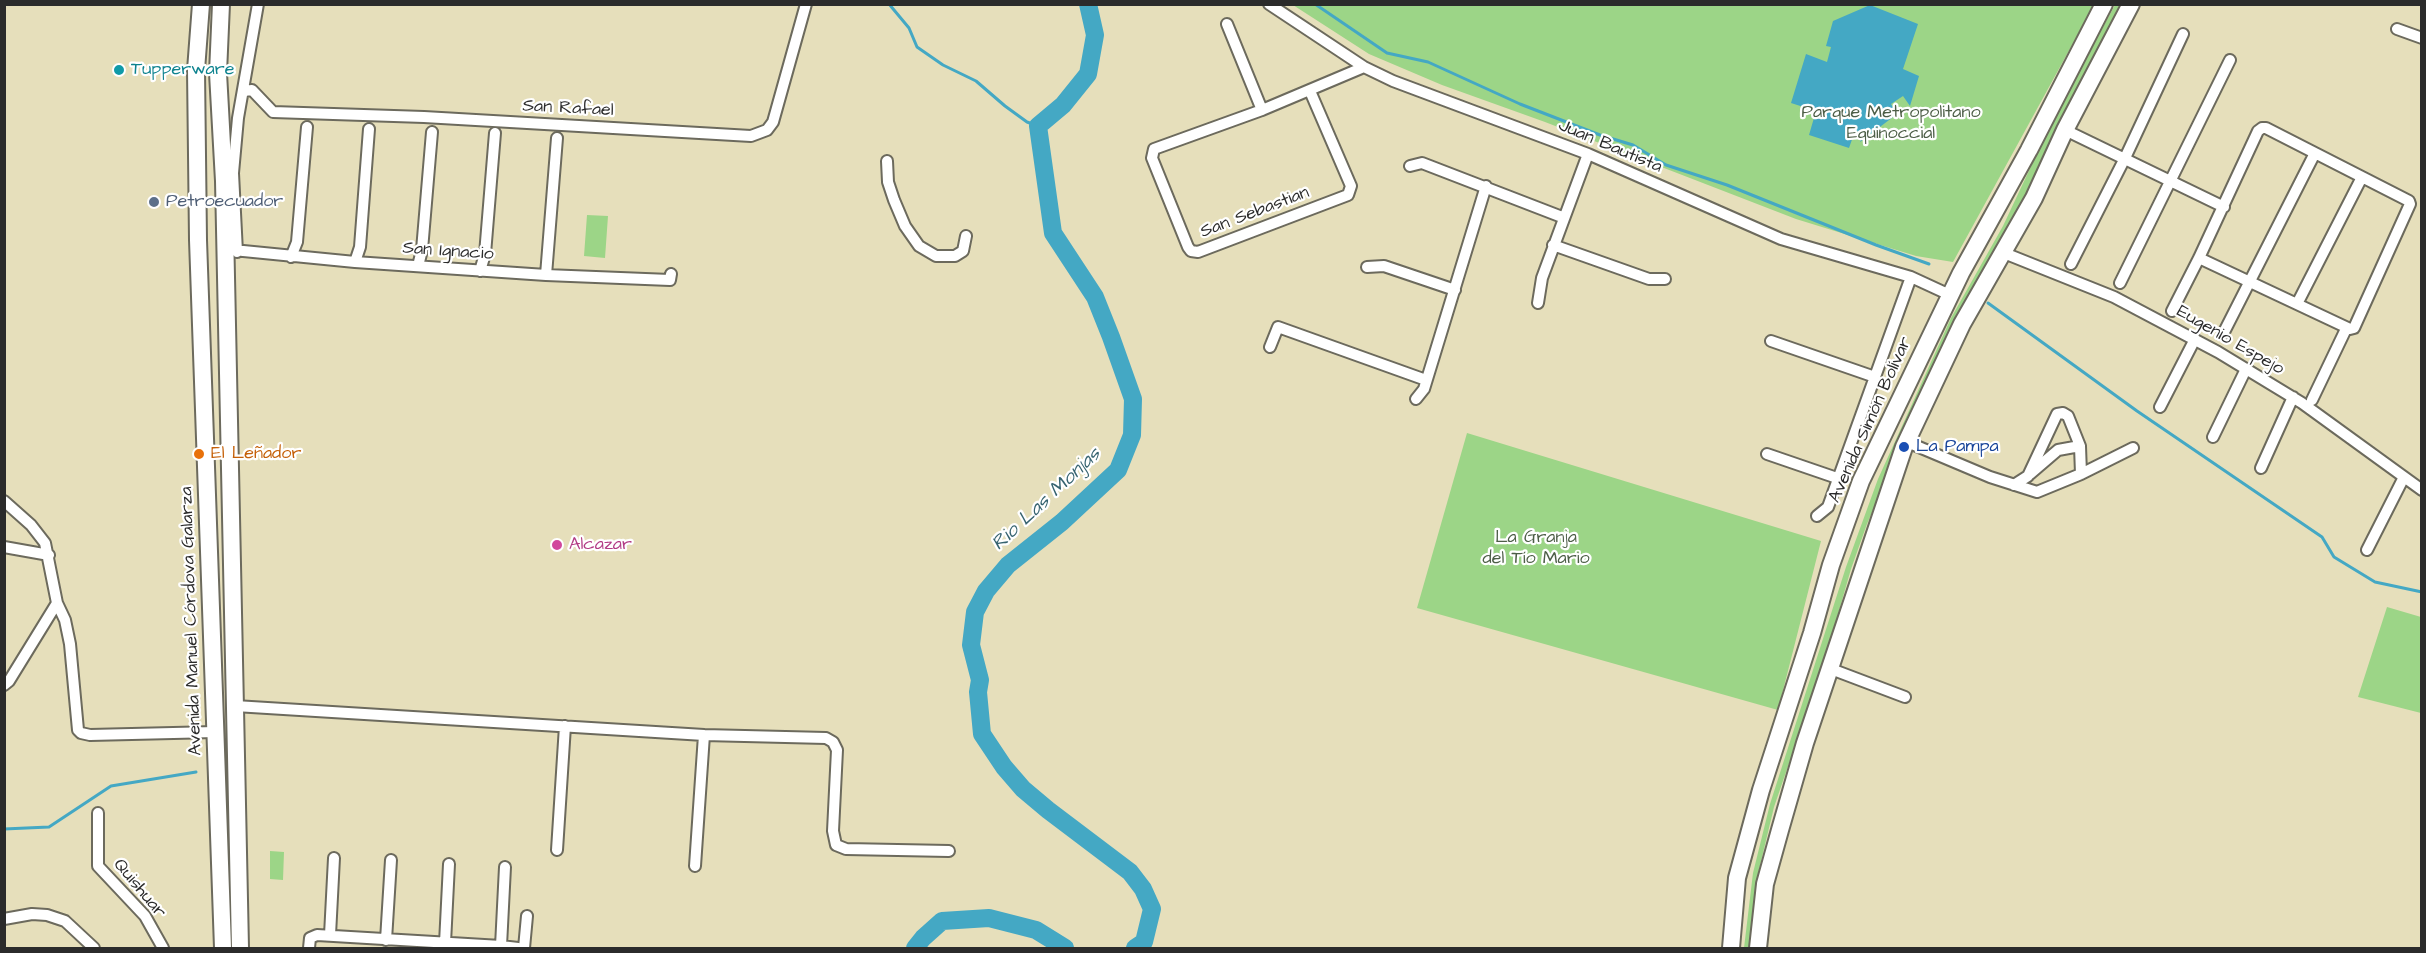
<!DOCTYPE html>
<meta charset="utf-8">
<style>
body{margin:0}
#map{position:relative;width:2426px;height:953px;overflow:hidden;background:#e6dfbb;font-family:"Architects Daughter",sans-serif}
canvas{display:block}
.frame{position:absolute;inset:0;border:6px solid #2b2b2b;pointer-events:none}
</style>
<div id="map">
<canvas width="2426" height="953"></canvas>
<div class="frame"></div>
</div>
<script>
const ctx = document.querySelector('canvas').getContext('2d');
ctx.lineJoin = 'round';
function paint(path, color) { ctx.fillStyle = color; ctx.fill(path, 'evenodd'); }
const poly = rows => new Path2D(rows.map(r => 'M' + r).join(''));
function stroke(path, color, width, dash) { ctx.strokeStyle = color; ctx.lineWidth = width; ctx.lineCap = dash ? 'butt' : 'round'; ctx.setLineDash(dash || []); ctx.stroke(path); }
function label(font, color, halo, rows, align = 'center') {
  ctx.font = font + ' "Architects Daughter",sans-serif'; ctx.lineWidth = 4.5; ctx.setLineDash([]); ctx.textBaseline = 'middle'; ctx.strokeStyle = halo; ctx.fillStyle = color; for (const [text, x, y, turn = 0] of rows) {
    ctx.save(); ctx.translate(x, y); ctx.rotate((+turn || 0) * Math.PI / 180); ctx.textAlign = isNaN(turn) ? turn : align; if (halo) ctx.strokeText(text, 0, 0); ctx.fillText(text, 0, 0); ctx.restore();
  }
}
const green = poly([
 [1293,5,2094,5,1953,262,1916,256,1796,219,1545,122,1442,85,1369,54],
 [2115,5,2123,5,2008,229,1972,289,1935,363,1867,524,1851,569,1826,656,1774,807,1758,874,1750,948,1744,948,1753,873,1770,804,1846,567,1878,479,1951,318,2003,226,2058,109],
 [587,215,608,216,605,258,584,256],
 [1467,433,1821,541,1778,710,1417,608],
 [2387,607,2421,617,2421,713,2358,697],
 [270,851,284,852,283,880,270,879]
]);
const water = poly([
 [1870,5,1918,24,1903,69,1919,76,1910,106,1903,96,1891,104,1897,114,1860,142,1863,133,1855,131,1849,148,1809,135,1816,111,1791,103,1806,54,1827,62,1831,47,1826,46,1833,21]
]);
const stream = poly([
 [889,4,909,28,917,47,943,65,976,81,1005,106,1027,122,1038,126],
 [1315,4,1387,53,1428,62,1520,104,1600,135,1633,145,1666,165,1727,185,1876,245,1929,264],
 [1988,303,2137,411,2322,537,2334,557,2375,582,2422,592],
 [4,829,49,827,111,786,196,772]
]);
const river = poly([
 [1088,4,1095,35,1088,74,1063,105,1038,126,1053,233,1095,297,1111,337,1133,399,1132,435,1118,470,1062,522,1008,565,986,591,975,612,971,645,980,680,978,692,982,734,1004,767,1023,789,1048,810,1130,872,1143,889,1152,909,1144,942,1135,948],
 [915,948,923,938,942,921,989,918,1036,930,1065,948]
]);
const minor = poly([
 [1269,4,1364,67,1393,81,1588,154,1781,239,1911,277,1950,295],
 [1227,24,1262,110],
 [2397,29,2422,38],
 [244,91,252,90,273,112,424,117,751,136,767,130,773,122,806,4],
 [1310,91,1351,186,1348,195,1198,252,1191,251,1188,247,1152,158,1154,149,1262,110,1364,67],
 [2065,130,2224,207],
 [887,161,888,182,894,200,905,226,919,246,936,256,955,256,963,251,966,236],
 [1410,166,1422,163,1562,217],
 [1553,245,1649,279,1665,279],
 [223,249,355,262,546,275,670,280,671,274],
 [237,252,233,173,238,118,258,4],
 [2004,253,2114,297,2218,352,2302,403,2422,490],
 [291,257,297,242,307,127],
 [355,262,360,247,369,129],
 [2071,264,2125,158,2183,34],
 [418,266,422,250,432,132],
 [1367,267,1384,266,1455,290],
 [480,271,485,254,495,133],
 [546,275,557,138],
 [2120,283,2230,60],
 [1538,303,1542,278,1588,154],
 [2297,304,2362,177],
 [2172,311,2199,258,2258,131,2262,128,2266,128,2362,177,2409,201,2410,204,2354,328,2350,329,2199,258],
 [2223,334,2315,153],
 [1771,341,1875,377],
 [1270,347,1278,327,1426,380],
 [1416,399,1424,389,1486,186],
 [2312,400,2346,329],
 [2160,407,2195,339],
 [2213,437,2246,369],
 [1907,442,1990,477,2037,492,2081,474,2133,448],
 [1767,454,1837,478],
 [2261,468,2293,397],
 [2030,474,2058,450,2080,446],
 [2014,485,2028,476,2057,414,2063,413,2068,416,2080,446,2081,474],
 [4,501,31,525,45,543,57,603,65,620,70,644,78,730,81,733,90,735,215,732],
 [1817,516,1828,507,1911,277],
 [4,547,49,555],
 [2367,550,2404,477],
 [1831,669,1905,697],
 [4,685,9,681,57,603],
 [235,706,704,735,826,738,833,742,837,750,833,831,836,845,846,849,949,851],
 [98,813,98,866,145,916,163,948],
 [557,850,565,726],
 [695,866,704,735],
 [4,919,32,914,47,915,65,921,94,948],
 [330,935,334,858],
 [386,940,391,860],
 [445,943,449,864],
 [501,946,505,867],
 [309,948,310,938,317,935,501,946,518,948],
 [524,948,527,916]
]);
const primary = poly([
 [201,4,196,70,198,240,223,948],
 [221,4,218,73,224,181,240,948]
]);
const trunk = poly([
 [1731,948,1737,878,1761,790,1812,633,1831,565,1861,481,1961,273,2029,150,2104,4],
 [1758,948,1765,884,1780,830,1805,743,1904,447,1962,324,2034,198,2065,130,2131,4]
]);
const markers = [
 [119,70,6,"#0f9aa8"],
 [154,202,6,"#5c6f8a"],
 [1904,447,6,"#1a4fb4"],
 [199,454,6,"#e8710a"],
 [557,545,6,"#d1479c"]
];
const cultureNames = [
 ["Tupperware",131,70]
];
const streetNames = [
 ["San Rafael",568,109,3],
 ["Juan Bautista",1610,147,23],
 ["San Sebastian",1255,213,-21],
 ["San Ignacio",448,252,4],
 ["Eugenio Espejo",2230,341,30],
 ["Avenida Simón Bolívar",1871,420,-66],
 ["Avenida Manuel Córdova Galarza",192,621,-92],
 ["Quishuar",139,889,50]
];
const parkNames = [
 ["Parque Metropolitano",1891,113],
 ["Equinoccial",1891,134],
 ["La Granja",1536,538],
 ["del Tío Mario",1536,559]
];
const serviceNames = [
 ["Petroecuador",166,202]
];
const transitNames = [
 ["La Pampa",1916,447]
];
const foodNames = [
 ["El Leñador",211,454]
];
const hotelNames = [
 ["Alcazar",569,545]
];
const waterNames = [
 ["Rio Las Monjas",1047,500,-43]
];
paint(green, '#9cd587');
paint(water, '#44a8c4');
stroke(stream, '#44a8c4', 3);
stroke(river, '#44a8c4', 18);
stroke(minor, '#6c6a5d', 14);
stroke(primary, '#6c6a5d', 20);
stroke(trunk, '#6c6a5d', 20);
stroke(minor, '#fff', 10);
stroke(primary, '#fff', 16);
stroke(trunk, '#fff', 16);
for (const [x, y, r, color] of markers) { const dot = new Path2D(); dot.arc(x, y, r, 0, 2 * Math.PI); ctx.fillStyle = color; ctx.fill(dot); stroke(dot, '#fff', 2); }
label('18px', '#0d838f', '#fff', cultureNames, 'left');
label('18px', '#2b2b2b', '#fff', streetNames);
label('18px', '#4d5e47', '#fff', parkNames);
label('18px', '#4e5e75', '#fff', serviceNames, 'left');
label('18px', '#164399', '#fff', transitNames, 'left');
label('18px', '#c56008', '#fff', foodNames, 'left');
label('18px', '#b23c85', '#fff', hotelNames, 'left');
label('italic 20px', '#366370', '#fff', waterNames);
</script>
